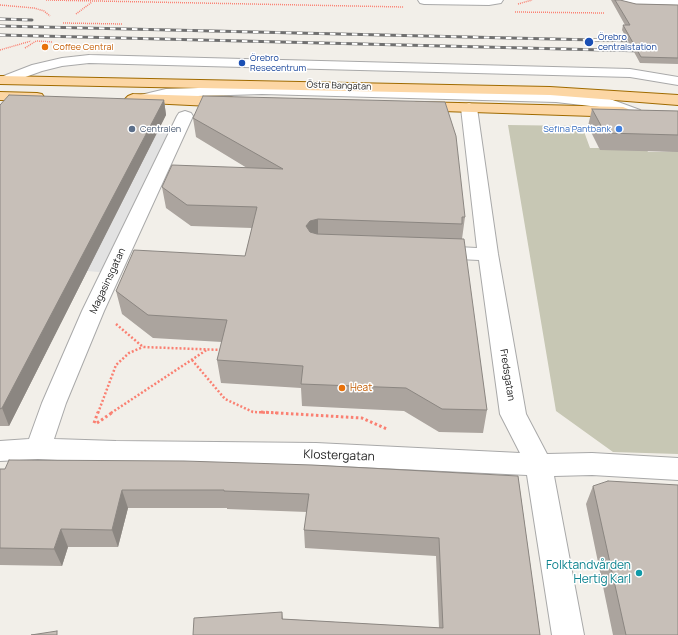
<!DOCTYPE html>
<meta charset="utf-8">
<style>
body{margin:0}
canvas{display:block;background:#f2efe9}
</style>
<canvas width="678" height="635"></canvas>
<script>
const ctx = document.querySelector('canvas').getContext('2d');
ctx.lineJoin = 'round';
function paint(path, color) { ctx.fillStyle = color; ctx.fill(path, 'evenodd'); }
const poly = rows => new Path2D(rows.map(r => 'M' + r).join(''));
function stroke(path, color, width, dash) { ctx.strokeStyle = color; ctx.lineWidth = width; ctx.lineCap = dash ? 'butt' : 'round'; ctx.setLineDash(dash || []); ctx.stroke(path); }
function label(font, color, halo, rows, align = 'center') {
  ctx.font = font + ' Manrope,sans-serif'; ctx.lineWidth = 3; ctx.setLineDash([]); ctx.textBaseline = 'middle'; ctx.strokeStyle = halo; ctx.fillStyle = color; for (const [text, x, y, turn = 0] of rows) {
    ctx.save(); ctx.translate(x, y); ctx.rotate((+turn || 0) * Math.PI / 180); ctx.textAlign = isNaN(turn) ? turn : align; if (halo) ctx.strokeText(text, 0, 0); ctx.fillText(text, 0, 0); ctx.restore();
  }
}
const construction = poly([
 [508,125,582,126,590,148,599,148,601,150,647,150,648,152,659,152,678,151,678,454,613,452,556,411]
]);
const parking = poly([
 [160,126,179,126,110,273,87,271]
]);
const pathFar2 = poly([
 [46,0,404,7],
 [518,4,532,0],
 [0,5,34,8,44,11,50,16],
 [515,12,604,13],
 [76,14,92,2],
 [63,23,122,24],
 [25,48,36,41,52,42],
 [0,50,31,41]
]);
const pathFar1 = poly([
 [116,324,143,347,223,350],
 [192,360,225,399,253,412,279,413],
 [98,413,116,365,129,353,143,347],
 [111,413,208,349]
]);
const path = poly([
 [261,412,362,418,387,429],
 [94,423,98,412],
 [97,423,113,412]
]);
const minor = poly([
 [418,0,503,0,501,3,489,5,424,4,420,3,418,0],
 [615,0,678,0,678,8,635,7,617,3,615,0],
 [89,55,630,69,678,77,678,85,630,77,89,63,62,66,42,71,6,84,0,82,1,77,32,65,62,58,89,55],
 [262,86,556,94,610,99,640,110,643,113,640,116,635,118,608,108,556,102,262,94,166,97,137,105,132,103,129,100,132,97,166,89,262,86],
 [469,103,474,105,477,108,498,254,526,414,547,454,592,453,678,458,678,480,592,475,554,476,584,635,552,635,527,475,316,465,116,463,38,459,0,461,0,441,29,439,42,403,82,311,177,116,179,113,185,111,191,113,193,116,104,311,66,403,54,439,116,441,316,443,520,453,500,414,479,260,437,258,430,256,427,252,430,248,437,246,477,248,461,108,464,105,469,103]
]);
const major = poly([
 [0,76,550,87,678,95,678,105,550,95,0,84,0,76],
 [0,92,37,93,42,94,44,97,42,100,37,101,0,100,0,92],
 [133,94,231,97,236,99,239,102,236,105,231,107,128,102,125,99,128,96,133,94],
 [417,102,623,107,628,109,631,112,628,115,623,117,412,110,409,107,412,104,417,102]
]);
const rail = poly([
 [0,19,32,20],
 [0,26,638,41],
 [0,35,644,51]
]);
const wall = poly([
 [611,0,615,0,636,4,678,5,678,64,640,63,622,30,623,25,625,25],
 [164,100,166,115,9,426,0,426,0,105],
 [592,109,678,111,678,152,600,150,588,126],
 [193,118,465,217,462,239,487,410,483,433,439,432,404,411,302,406,301,388,221,383,217,360,222,342,153,338,122,314,116,291,245,256,252,228,191,226,166,208,162,187,247,168,196,137],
 [0,469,518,476,540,635,193,635,282,612,283,619,439,628,436,556,305,548,304,530,307,512,227,509,227,508,128,508,118,547,68,547,62,566,0,565],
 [593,486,678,635,613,635,586,504]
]);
const shadedWall = poly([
 [164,100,166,115,9,426,2,408],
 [318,219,318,240,311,243,306,226,310,221],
 [122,490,128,508,118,547,112,530],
 [61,529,68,547,62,566,54,549]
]);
const building = poly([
 [615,0,620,0,636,4,678,5,678,58,641,57,623,25,630,25,615,0],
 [9,95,164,100,2,408,0,409,0,105,9,95],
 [203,96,445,102,456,136,465,217,462,217,462,224,318,219,310,221,306,226,310,232,317,234,464,239,487,410,442,409,406,388,301,384,303,366,217,360,227,320,148,315,116,291,134,250,245,256,257,207,187,205,162,187,172,165,283,169,193,118,203,96],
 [592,109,678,111,678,135,605,133,592,109],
 [9,460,184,461,312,465,518,476,540,635,193,635,194,618,282,612,282,619,443,628,439,538,304,530,309,494,224,491,224,490,122,490,112,530,61,529,54,549,0,548,0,469,5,469,9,460],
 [608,481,678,485,678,635,626,635,593,486,608,481],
 [57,631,57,635,31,635,57,631]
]);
const markers = [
 [589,42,5,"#1a4fb4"],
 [45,47,4,"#e8710a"],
 [242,63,4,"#1a4fb4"],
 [132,129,4,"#5c6f8a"],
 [619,129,4,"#3f7fe0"],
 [342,388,4,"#e8710a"],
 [639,573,4,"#0f9aa8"]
];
const farTransitnames = [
 ["Örebro",598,37],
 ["centralstation",598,47],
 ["Örebro",250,58],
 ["Resecentrum",250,68]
];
const farFoodnames = [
 ["Coffee Central",53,47]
];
const farStreetnames = [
 ["Östra Bangatan",339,86,2]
];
const farServicenames = [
 ["Centralen",140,129]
];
const farShopnames = [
 ["Sefina Pantbank",611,129]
];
const streetNames = [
 ["Magasinsgatan",108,281,-65],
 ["Fredsgatan",507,375,81]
];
const foodNames = [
 ["Heat",350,388]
];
const nearStreetnames = [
 ["Klostergatan",339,456,2]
];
const nearCulturenames = [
 ["Folktandvården",631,566],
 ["Hertig Karl",631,580]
];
paint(construction, '#c7c7b4');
paint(parking, '#e2e2e2');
stroke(minor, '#a9a9a9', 2);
stroke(major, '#a06b00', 2);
stroke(pathFar2, '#fa8072', 1.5, [1, 1]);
stroke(pathFar1, '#fa8072', 2.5, [2, 2]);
stroke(path, '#fa8072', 3, [2.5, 2.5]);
paint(minor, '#fff');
paint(major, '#fcd6a4');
stroke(rail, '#707070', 3);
stroke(rail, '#fff', 2, [5.5]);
paint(wall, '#aba49e');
paint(shadedWall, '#8b8681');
paint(building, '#c7bfb8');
stroke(building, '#8b8681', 1);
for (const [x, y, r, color] of markers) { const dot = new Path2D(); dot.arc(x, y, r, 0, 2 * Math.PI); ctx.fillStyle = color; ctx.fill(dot); stroke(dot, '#fff', 1.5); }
label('9px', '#164399', '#fff', farTransitnames, 'left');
label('9px', '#c56008', '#fff', farFoodnames, 'left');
label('9px', '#222', '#fff', farStreetnames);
label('9px', '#4e5e75', '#fff', farServicenames, 'left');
label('9px', '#366cbe', '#fff', farShopnames, 'right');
label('10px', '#222', '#fff', streetNames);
label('10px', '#c56008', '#fff', foodNames, 'left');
label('12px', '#222', '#fff', nearStreetnames);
label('12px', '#0d838f', '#fff', nearCulturenames, 'right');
</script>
